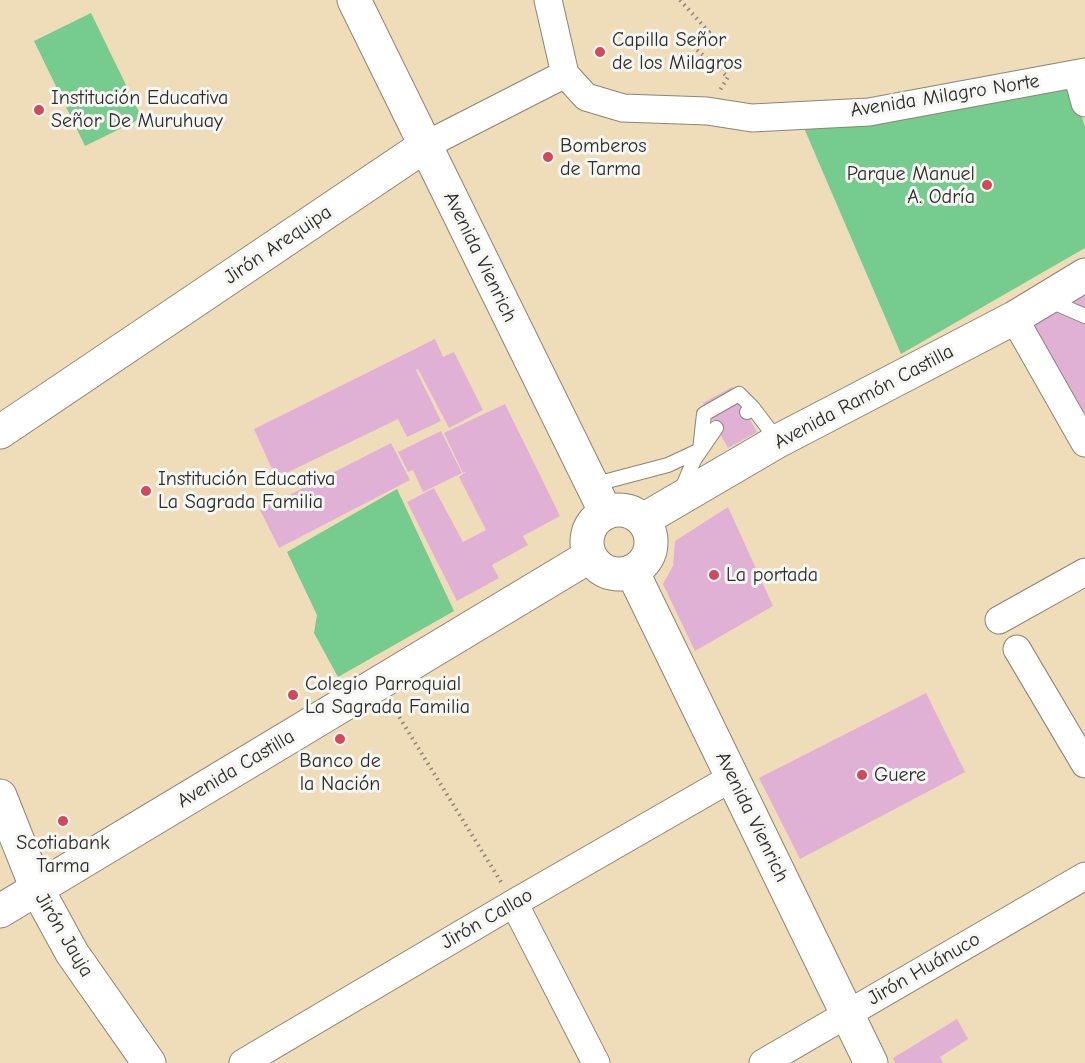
<!DOCTYPE html>
<meta charset="utf-8">
<style>
body{margin:0}
canvas{display:block;background:#efdcb9}
</style>
<canvas width="1085" height="1063"></canvas>
<script>
const ctx = document.querySelector('canvas').getContext('2d');
ctx.lineJoin = 'round';
function paint(path, color) { ctx.fillStyle = color; ctx.fill(path, 'evenodd'); }
const poly = rows => new Path2D(rows.map(r => 'M' + r).join(''));
function stroke(path, color, width, dash) { ctx.strokeStyle = color; ctx.lineWidth = width; ctx.lineCap = dash ? 'butt' : 'round'; ctx.setLineDash(dash || []); ctx.stroke(path); }
function label(font, color, halo, rows, align = 'center') {
  ctx.font = font + ' "Comic Neue",sans-serif'; ctx.lineWidth = 6; ctx.setLineDash([]); ctx.textBaseline = 'middle'; ctx.strokeStyle = halo; ctx.fillStyle = color; for (const [text, x, y, turn = 0] of rows) {
    ctx.save(); ctx.translate(x, y); ctx.rotate((+turn || 0) * Math.PI / 180); ctx.textAlign = isNaN(turn) ? turn : align; if (halo) ctx.strokeText(text, 0, 0); ctx.fillText(text, 0, 0); ctx.restore();
  }
}
const green = poly([
 [91,13,142,118,85,146,34,41],
 [1073,87,1085,127,1085,248,901,354,804,128],
 [397,489,454,611,338,677,314,633,317,615,287,552]
]);
const building = poly([
 [1085,294,1085,414,1034,325],
 [435,339,443,357,454,352,483,410,449,428,418,369,416,370,441,421,407,437,398,419,276,478,254,429],
 [732,387,757,432,728,448,703,403],
 [505,404,560,516,523,536,528,545,492,565,499,578,457,601,407,502,434,488,463,542,486,530,459,477,467,471,463,473,444,433],
 [441,431,462,473,423,492,413,470,408,472,398,452],
 [391,443,410,480,279,548,260,510],
 [728,507,773,606,695,651,663,584,673,566,675,541],
 [926,693,965,772,800,859,759,778],
 [957,1019,968,1039,940,1057,943,1063,895,1063,893,1058]
]);
const path = poly([
 [680,0,709,32,696,49,728,77,720,90],
 [393,707,501,882]
]);
const lane = poly([
 [1048,300,1085,316],
 [747,412,753,408,778,441],
 [592,485,668,465,700,450,704,414,739,394,753,408],
 [682,489,694,460,716,428]
]);
const street = poly([
 [548,0,565,74],
 [565,74,586,97,623,108,707,111,752,118,869,112,1085,72],
 [1077,74,1085,103],
 [426,145,565,74],
 [1014,318,1085,443],
 [999,620,1085,572],
 [1017,649,1085,764],
 [514,903,596,1063],
 [243,1063,514,903,733,777],
 [763,1063,1085,876]
]);
const secondary = poly([
 [0,432,426,145],
 [0,796,37,889,72,953,149,1063],
 [0,911,590,556]
]);
const highway = poly([
 [354,0,606,513],
 '587 542a32 32 0 1 1 64 0a32 32 0 1 1-64 0Z',
 [643,520,778,441,1014,318,1085,275],
 [632,571,871,1063]
]);
const markers = [
 [600,52,6,"#d1495b"],
 [39,110,6,"#d1495b"],
 [548,157,6,"#d1495b"],
 [987,185,6,"#d1495b"],
 [146,491,6,"#d1495b"],
 [714,575,6,"#d1495b"],
 [293,695,6,"#d1495b"],
 [340,739,6,"#d1495b"],
 [862,775,6,"#d1495b"],
 [63,821,6,"#d1495b"]
];
const poiNames = [
 ["Capilla Señor",612,40],
 ["de los Milagros",612,63],
 ["Institución Educativa",51,98],
 ["Señor De Muruhuay",51,121],
 ["Bomberos",560,146],
 ["de Tarma",560,169],
 ["Parque Manuel",975,174,"right"],
 ["A. Odría",975,197,"right"],
 ["Institución Educativa",158,479],
 ["La Sagrada Familia",158,502],
 ["La portada",726,575],
 ["Colegio Parroquial",305,684],
 ["La Sagrada Familia",305,707],
 ["Banco de",340,761,"center"],
 ["la Nación",340,784,"center"],
 ["Guere",874,775],
 ["Scotiabank",63,843,"center"],
 ["Tarma",63,866,"center"]
];
const streetNames = [
 ["Avenida Milagro Norte",945,96,-9],
 ["Jirón Arequipa",278,245,-34],
 ["Avenida Vienrich",480,257,64],
 ["Avenida Ramón Castilla",864,397,-28],
 ["Avenida Castilla",236,769,-31],
 ["Avenida Vienrich",752,817,64],
 ["Jirón Callao",487,919,-30],
 ["Jirón Jauja",64,935,59],
 ["Jirón Huánuco",924,969,-30]
];
paint(green, '#76cb8f');
paint(building, '#e0b1d5');
stroke(lane, '#8d8472', 16);
stroke(street, '#8d8472', 29);
stroke(secondary, '#8d8472', 35);
stroke(highway, '#8d8472', 35);
stroke(path, '#8d8472', 4, [1.5, 4.5]);
stroke(lane, '#fff', 14);
stroke(street, '#fff', 27);
stroke(secondary, '#fff', 33);
stroke(highway, '#fff', 33);
for (const [x, y, r, color] of markers) { const dot = new Path2D(); dot.arc(x, y, r, 0, 2 * Math.PI); ctx.fillStyle = color; ctx.fill(dot); stroke(dot, '#f6f6f2', 2); }
label('20px', '#2b2b2b', '#f6f6f2', poiNames, 'left');
label('20px', '#2b2b2b', '#f6f6f2', streetNames);
</script>
